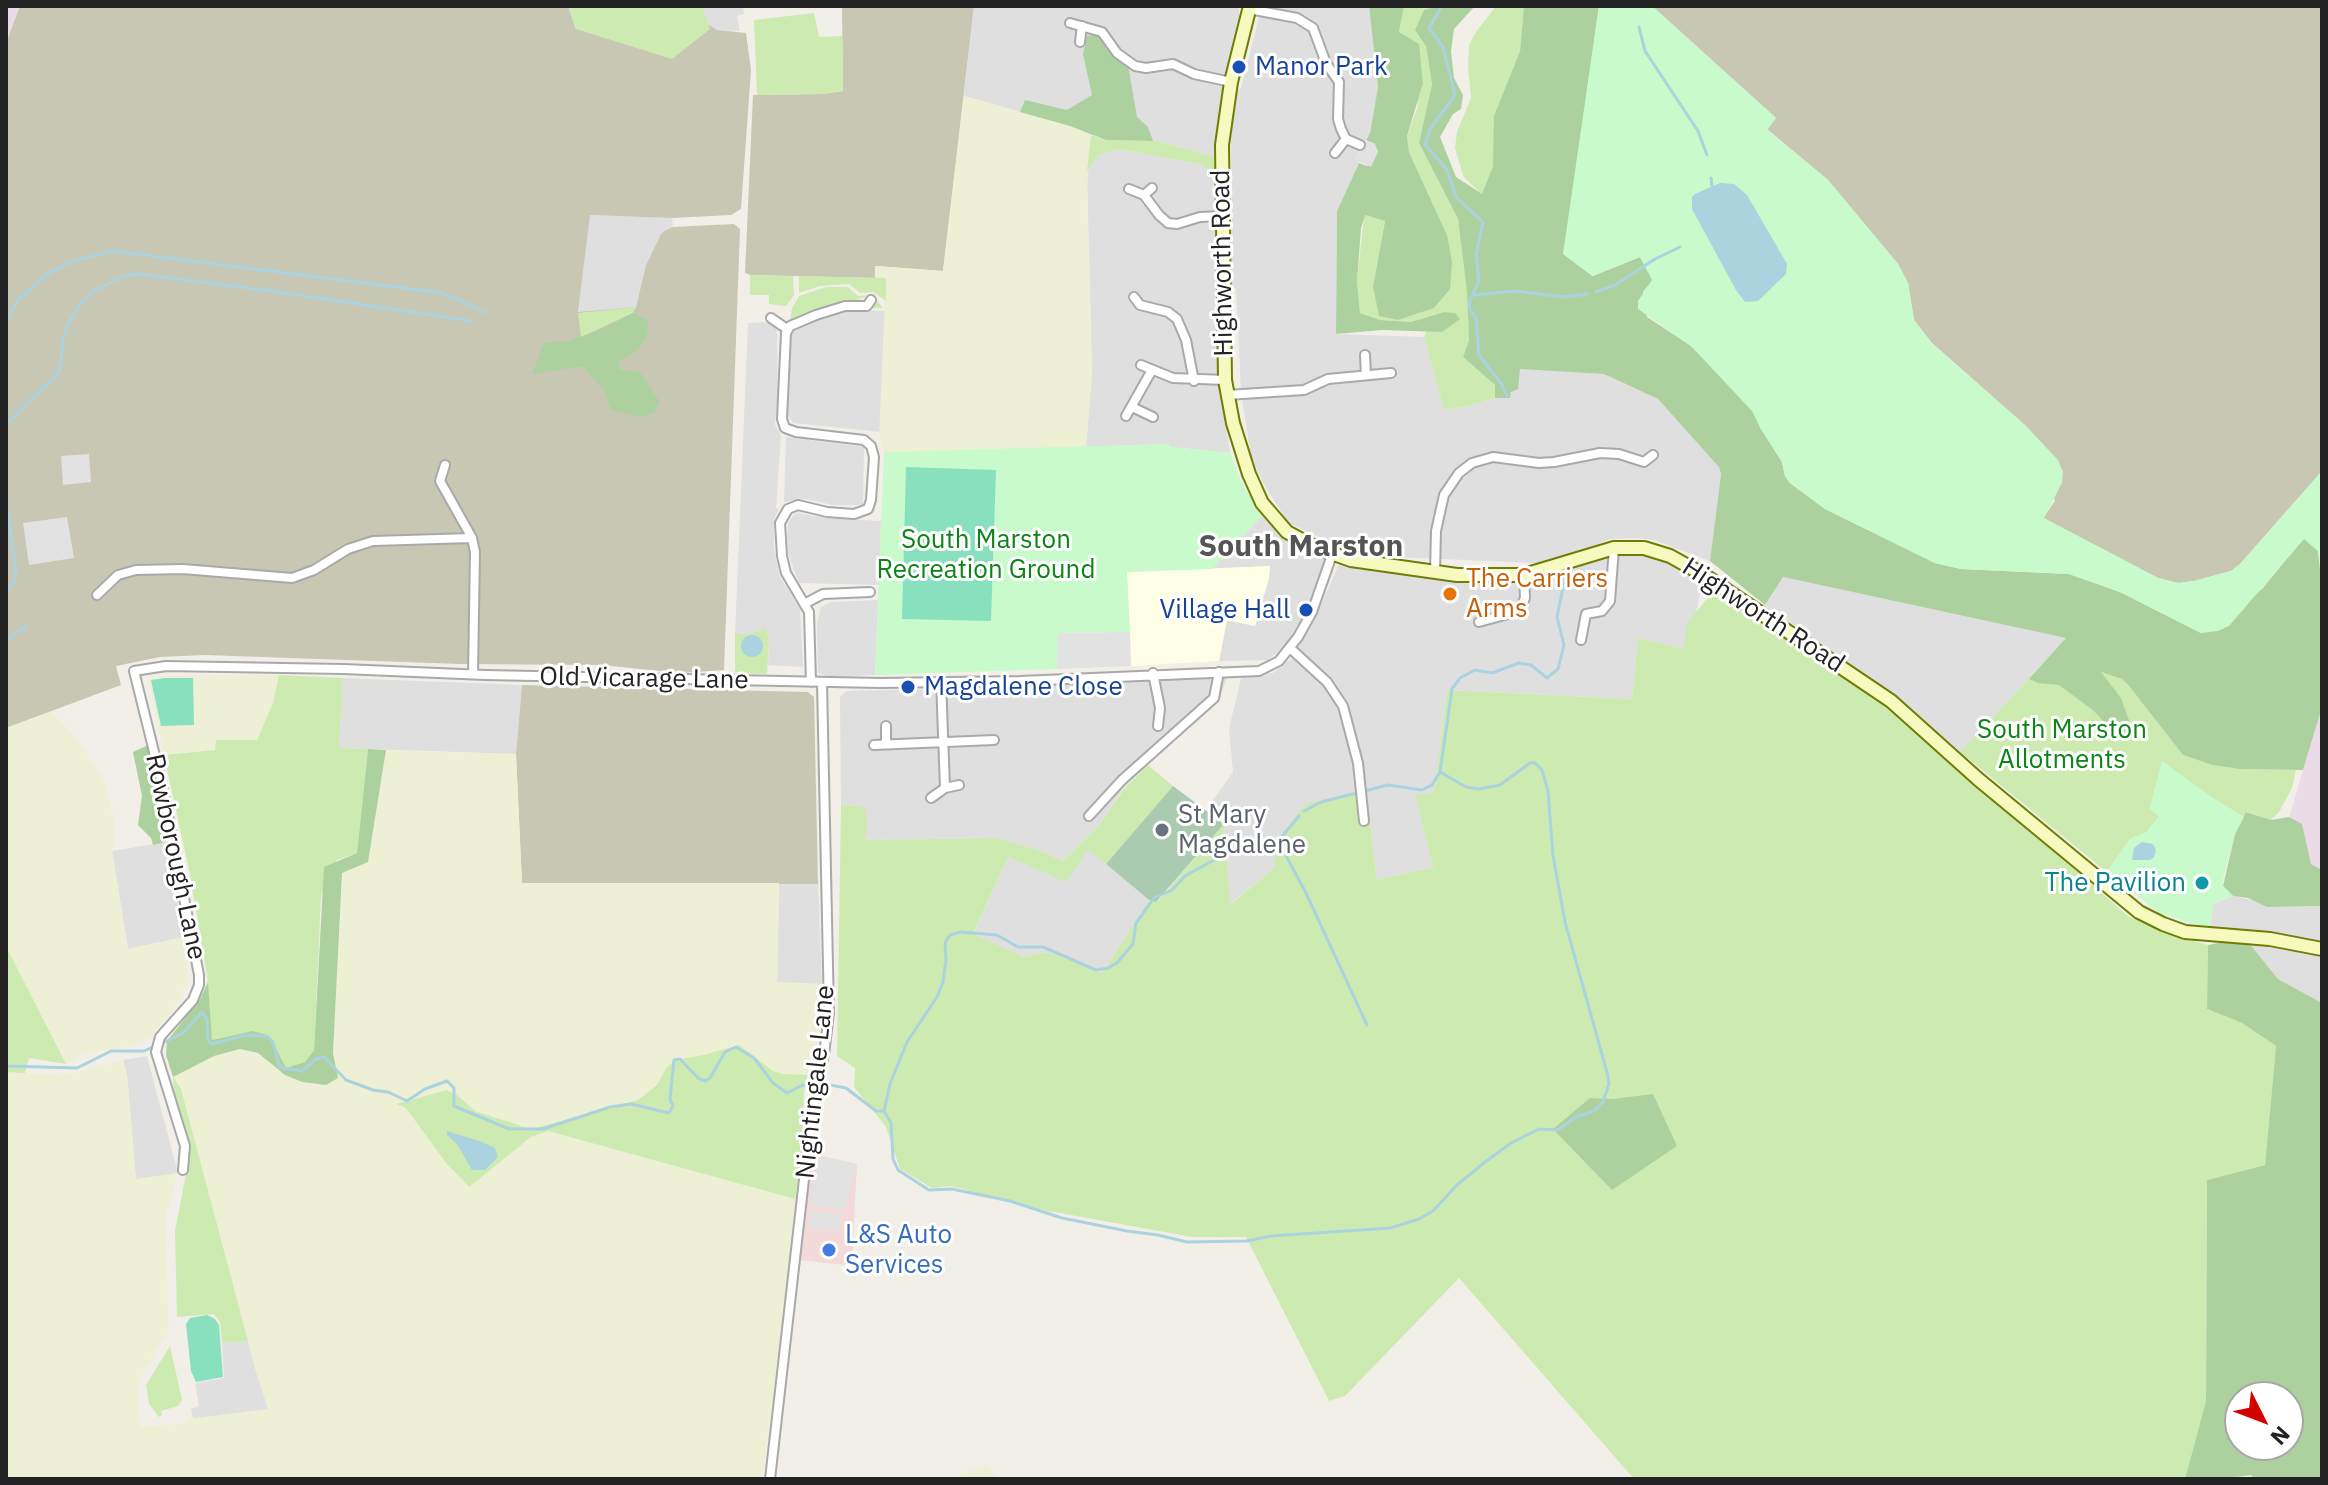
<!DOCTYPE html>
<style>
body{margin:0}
#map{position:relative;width:2328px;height:1485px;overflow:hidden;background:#f2efe9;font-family:"IBM Plex Sans",sans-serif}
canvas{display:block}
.frame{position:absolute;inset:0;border:8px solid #222;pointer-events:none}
.north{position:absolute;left:2224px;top:1381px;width:80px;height:80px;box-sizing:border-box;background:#fff;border:2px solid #a7a7a7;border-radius:50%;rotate:132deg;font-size:22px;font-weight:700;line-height:32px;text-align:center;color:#222}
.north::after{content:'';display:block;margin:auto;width:28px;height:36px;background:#d40000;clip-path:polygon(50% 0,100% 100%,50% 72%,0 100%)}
</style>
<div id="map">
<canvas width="2328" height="1485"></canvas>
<div class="frame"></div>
<div class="north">N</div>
</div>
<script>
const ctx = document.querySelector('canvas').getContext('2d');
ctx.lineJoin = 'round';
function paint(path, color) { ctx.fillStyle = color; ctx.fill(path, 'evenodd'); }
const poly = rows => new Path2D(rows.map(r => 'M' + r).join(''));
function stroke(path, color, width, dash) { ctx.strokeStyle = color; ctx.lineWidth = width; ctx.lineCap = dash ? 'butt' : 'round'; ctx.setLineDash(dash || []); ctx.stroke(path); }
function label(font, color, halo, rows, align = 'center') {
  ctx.font = font + ' "IBM Plex Sans",sans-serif'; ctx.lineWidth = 6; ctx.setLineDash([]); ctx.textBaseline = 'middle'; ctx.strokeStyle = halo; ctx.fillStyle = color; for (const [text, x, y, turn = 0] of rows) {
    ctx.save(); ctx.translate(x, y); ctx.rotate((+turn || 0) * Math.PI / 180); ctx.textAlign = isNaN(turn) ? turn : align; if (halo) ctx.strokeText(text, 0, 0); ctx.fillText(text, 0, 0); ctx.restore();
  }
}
const residential = poly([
 [702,6,743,6,744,14,737,16,740,31,717,30,708,24],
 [974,6,1239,6,1239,25,1222,87,1216,157,1158,141,1091,135,1070,126,964,96],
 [1262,6,1369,6,1378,87,1370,133,1355,159,1359,163,1337,211,1336,334,1424,337,1444,410,1465,407,1495,398,1510,398,1519,368,1604,374,1658,399,1719,466,1721,474,1710,561,1654,540,1635,538,1610,539,1584,550,1536,563,1395,557,1371,553,1325,540,1291,524,1284,516,1266,488,1251,457,1241,392,1236,288,1232,288,1231,136,1236,94,1241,88],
 [1118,149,1204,165,1216,179,1221,391,1230,453,1171,447,1167,444,1086,447,1092,373,1087,171,1099,155],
 [589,215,672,218,673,227,661,234,646,265,636,307,578,313],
 [856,310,886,311,880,432,793,423,787,413,792,329,842,311],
 [774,322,777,324,778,396,775,425,781,435,776,508,779,509,774,519,774,549,780,577,800,609,803,667,768,665,769,640,766,629,749,634,735,634,748,323],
 [786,437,864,447,863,505,833,505,805,499,784,502],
 [796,513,827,518,881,521,879,585,799,583,789,556,787,540,788,522],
 [1265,513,1326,557,1326,561,1315,597,1284,648,1267,660,1219,661,1227,620,1255,626,1269,578,1269,566,1212,569],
 [1613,551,1646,552,1703,580,1688,650,1638,639,1632,699,1447,690,1434,793,1416,796,1433,867,1377,880,1366,791,1276,842,1274,868,1229,905,1224,824,1213,800,1233,772,1229,729,1242,674,1273,673,1291,659,1313,623,1340,562,1513,580,1555,573],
 [1783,577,2067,638,1960,752,1892,693,1765,605],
 [878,600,875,675,830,677,818,673,817,623,821,607,831,602],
 [1228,674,1219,701,1170,742,1123,789,1099,825,1063,861,1036,849,997,838,863,840,859,806,841,805,840,697,846,691,1031,687],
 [343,678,522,685,516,754,339,748],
 [166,842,184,937,128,949,112,851],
 [1088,849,1149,900,1102,973,1048,952,1023,957,973,935,1008,857,1066,881],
 [779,883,818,884,822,984,777,983],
 [2233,896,2283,907,2322,906,2322,1003,2278,979,2249,943,2210,929,2213,904],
 [147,1056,178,1173,136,1180,127,1075,123,1060],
 [248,1341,269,1410,193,1419,191,1409,199,1406,195,1383,224,1378,222,1343]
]);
const commercial = poly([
 [814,1154,857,1164,852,1261,844,1265,798,1260]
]);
const industrial = poly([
 [6,6,20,6,6,43],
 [2322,707,2322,878,2272,874,2289,817]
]);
const education = poly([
 [1270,566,1269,578,1255,626,1227,620,1219,661,1131,666,1127,572]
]);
const construction = poly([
 [20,6,568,6,576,29,709,30,708,24,717,30,746,33,751,70,741,209,731,215,672,218,590,215,578,312,636,307,646,265,661,234,666,230,673,227,734,224,740,229,724,670,680,673,601,665,460,664,205,655,160,657,116,666,121,685,6,728,6,43],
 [842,6,974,6,943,271,876,266,875,278,750,275,745,273,753,95,822,94,843,91],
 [1652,6,2322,6,2322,471,2240,564,2231,571,2194,581,2178,583,2158,578,2043,518,2055,501,2026,426,1932,343,1914,320,1908,283,1898,264,1828,180,1767,129,1776,118],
 [522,685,808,692,814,697,818,884,522,884,516,754]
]);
const farmland = poly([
 [964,96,1070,126,1091,135,1087,189,1092,373,1086,447,884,452,879,437,886,279,875,278,875,266,943,271],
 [279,675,273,703,257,740,216,740,215,750,164,755,148,679,164,676],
 [51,712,75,736,103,779,114,817,115,831,112,852,128,949,184,937,188,980,177,1004,150,1038,124,1048,86,1053,66,1064,6,946,6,728],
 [386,750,516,754,522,883,779,883,777,982,822,984,823,1021,808,1075,784,1074,772,1071,728,1047,703,1055,675,1060,666,1068,657,1085,638,1100,531,1129,475,1111,457,1095,447,1090,398,1104,406,1108,446,1163,469,1187,531,1137,548,1131,795,1199,786,1293,762,1479,334,1479,332,1477,329,1479,6,1479,6,1072,62,1075,123,1060,127,1075,136,1179,178,1173,165,1219,169,1330,141,1377,137,1390,140,1427,187,1423,187,1419,268,1409,256,1372,181,1089,173,1077,214,1056,240,1049,258,1053,285,1075,302,1082,316,1085,338,1078,333,1053,342,873,368,862],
 [987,1465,998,1479,951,1479]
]);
const grass = poly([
 [568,6,702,6,710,29,672,59,576,29],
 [1404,6,1439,6,1424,10,1426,46,1432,84,1419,143,1458,219,1467,292,1469,340,1463,357,1495,385,1495,398,1465,407,1444,410,1424,337,1426,331,1442,332,1444,312,1411,322,1379,320,1360,313,1357,281,1364,215,1385,220,1373,285,1447,235,1409,152,1407,136,1418,106,1399,32],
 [1496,6,1524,6,1520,51,1504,91,1493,166,1482,195,1463,176,1455,148,1457,132,1471,98,1468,67,1469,45,1476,32],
 [814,13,819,37,842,36,843,91,822,94,757,95,754,20],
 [1091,135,1106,140,1158,141,1216,157,1216,179,1204,165,1118,149,1099,155,1087,171],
 [750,275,793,276,794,295,786,306,769,304,769,295,750,295],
 [799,276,886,278,886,301,873,292,860,293,849,284,820,286,799,293],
 [826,287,848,287,858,296,869,295,874,296,883,308,872,308,875,300,874,297,868,296,847,303,841,302,824,307,818,311,815,309,798,319,790,320,792,308,799,296],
 [636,307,633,313,581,337,578,313],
 [1716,588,1864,687,2128,916,2168,934,2208,945,2207,1009,2242,1023,2276,1046,2265,1165,2207,1180,2206,1401,2185,1479,1634,1479,1459,1278,1345,1396,1329,1401,1246,1237,1192,1237,1043,1210,951,1186,932,1188,900,1169,886,1127,854,1087,855,1068,837,1056,841,805,859,806,866,811,867,831,864,840,997,838,1036,849,1063,861,1099,825,1123,790,1148,765,1173,786,1106,864,1088,850,1066,882,1008,857,973,934,1023,957,1048,952,1102,973,1149,900,1157,902,1224,824,1230,905,1274,868,1276,842,1305,804,1366,790,1377,880,1433,867,1415,795,1434,793,1447,690,1632,699,1638,638,1684,649,1687,623],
 [766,628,769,640,767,674,735,673,735,634,749,634],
 [2067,638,2099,671,2122,679,2129,686,2183,755,2212,765,2239,769,2296,770,2292,788,2279,812,2271,820,2247,812,2244,817,2214,799,2162,762,2150,808,2159,816,2147,832,2130,839,2107,872,1960,752],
 [279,675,343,678,339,748,368,749,357,853,337,860,321,896,314,1050,305,1062,286,1068,252,1031,212,1040,207,975,189,870,164,755,215,750,216,740,257,740,273,703],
 [6,946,66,1064,29,1058,25,1073,6,1072],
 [739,1045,773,1071,784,1074,808,1075,804,1092,801,1159,795,1199,548,1131,531,1137,469,1187,446,1163,406,1108,396,1104,447,1090,457,1095,475,1111,531,1129,638,1100,657,1085,666,1068,675,1060,703,1055],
 [173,1077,181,1089,248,1341,222,1343,220,1322,214,1314,177,1317,175,1231,190,1153,174,1094],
 [170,1346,182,1400,178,1406,161,1411,162,1415,159,1417,149,1404,146,1385]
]);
const forest = poly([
 [1369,6,1404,6,1399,32,1419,44,1423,83,1407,136,1409,152,1447,235,1452,262,1450,289,1434,308,1398,320,1379,316,1373,286,1385,221,1365,215,1361,228,1357,281,1360,313,1380,320,1411,322,1444,312,1455,313,1460,319,1442,332,1382,330,1336,334,1337,211,1359,163,1367,166,1375,144,1366,140,1370,133,1378,87],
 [1439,6,1475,6,1454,29,1451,51,1454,78,1463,95,1461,109,1453,114,1440,137,1456,177,1482,194,1493,166,1494,116,1520,51,1524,6,1599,6,1564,254,1593,276,1640,257,1653,280,1643,292,1647,317,1691,346,1716,371,1753,411,1761,429,1782,462,1785,476,1790,483,1825,509,1935,563,1961,569,2069,574,2120,592,2201,633,2262,589,2304,538,2318,551,2322,586,2322,707,2303,770,2239,769,2212,765,2183,755,2129,686,2122,679,2101,672,2121,698,2132,729,2117,734,2110,729,2094,711,2059,685,2038,683,2029,679,2066,638,1783,577,1765,605,1710,561,1721,474,1719,467,1658,399,1604,374,1520,369,1518,389,1511,392,1510,398,1495,398,1495,385,1463,357,1469,340,1467,292,1458,219,1419,143,1432,84,1426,46,1415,30,1424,10],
 [1097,35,1128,65,1137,117,1148,127,1153,141,1106,140,1070,126,1020,112,1025,100,1067,110,1092,95,1083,54,1087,36],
 [633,313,648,320,647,336,639,348,619,362,619,369,640,372,659,401,654,413,640,417,611,410,605,391,582,366,532,374,544,343,568,341,598,331],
 [148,745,166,842,153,845,151,838,138,825,142,796,133,752],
 [368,749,386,750,368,862,342,873,333,1053,338,1078,326,1085,302,1082,285,1075,258,1053,240,1049,214,1056,173,1077,166,1055,167,1041,200,999,208,982,212,1040,252,1031,264,1034,272,1041,286,1068,305,1062,314,1050,324,867,357,853],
 [2246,812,2271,820,2289,817,2302,824,2311,864,2322,870,2322,906,2267,907,2248,898,2233,896,2223,886,2235,834],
 [2234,940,2249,943,2278,979,2322,1003,2322,1479,2252,1479,2252,1475,2221,1479,2185,1479,2206,1401,2207,1180,2265,1165,2276,1046,2242,1023,2207,1009,2208,945],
 [2240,1397,2288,1397,2288,1445,2240,1445],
 [1653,1094,1677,1146,1612,1190,1553,1129,1590,1098,1613,1099]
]);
const cemetery = poly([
 [1173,786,1224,824,1156,902,1149,900,1106,864]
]);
const park = poly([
 [1599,6,1652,6,1776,118,1767,130,1828,180,1898,264,1908,283,1914,320,1931,343,2026,426,2058,460,2063,472,2062,483,2044,518,2158,578,2178,583,2194,581,2231,571,2240,564,2322,471,2322,586,2318,551,2304,539,2229,626,2218,631,2201,633,2120,592,2069,574,1961,569,1935,563,1825,509,1790,483,1785,476,1782,462,1761,429,1752,411,1691,346,1638,309,1638,301,1652,280,1640,257,1592,276,1563,254],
 [1168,444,1171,447,1230,453,1244,488,1265,513,1212,569,1127,572,1130,632,1059,633,1057,669,875,675,884,452],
 [2162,761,2214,799,2244,817,2235,834,2223,879,2223,886,2233,896,2213,904,2210,929,2159,913,2107,872,2130,839,2147,832,2159,816,2150,809]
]);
const pitch = poly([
 [906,467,996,470,991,621,902,619],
 [165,678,193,678,194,725,161,726,151,680],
 [207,1315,215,1319,219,1325,223,1377,196,1382,191,1371,186,1324,190,1318]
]);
const parking = poly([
 [1366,140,1375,144,1378,152,1371,167,1355,160],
 [89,454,91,482,63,485,61,456],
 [67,517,74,558,29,565,23,523],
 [1130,632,1131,666,1057,669,1058,633],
 [817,1156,857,1164,844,1209,809,1205],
 [810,1211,840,1215,839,1230,809,1227]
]);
const water = poly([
 [1720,183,1734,184,1747,195,1787,264,1786,274,1758,301,1745,302,1736,290,1692,209,1692,197,1695,194],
 '741 646a11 11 0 1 1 22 0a11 11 0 1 1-22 0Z',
 [2142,842,2153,844,2156,850,2154,857,2150,860,2132,860,2134,848],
 [447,1131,482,1142,495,1148,498,1157,485,1170,472,1170,457,1144,447,1135]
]);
const stream = poly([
 [1442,6,1429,28,1443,47,1455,95,1430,129,1425,145,1447,170,1456,197,1483,222,1476,255,1479,281,1470,300,1469,308,1476,318,1479,355,1501,383,1507,396],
 [1639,27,1645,51,1698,131,1707,155],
 [1711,178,1712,186],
 [1596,292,1615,285,1655,259,1680,247],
 [1475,295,1515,291,1564,297,1587,294],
 [6,321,18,300,50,272,74,261,113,251,443,293,487,313],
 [6,424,60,371,63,339,68,323,78,307,94,291,124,276,140,274,271,291,472,321],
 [6,500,16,570,14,582,6,592],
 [6,640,27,626],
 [1304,811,1321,802,1388,785,1422,790,1432,785,1440,772,1452,689,1460,678,1475,670,1492,673,1519,663,1531,665,1547,678,1558,669,1564,645,1557,617,1565,578],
 [1299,816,1279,840,1234,849,1185,876,1172,890,1154,898,1136,923,1133,944,1117,963,1108,968,1096,970,1043,947,1018,947,997,935,961,932,950,935,945,943,946,960,943,982,937,997,907,1042,890,1084,884,1111,891,1123,893,1159,898,1170,929,1190,952,1189,1010,1201,1062,1218,1127,1231,1158,1235,1187,1242,1247,1241,1271,1236,1390,1228,1419,1219,1433,1211,1456,1186,1485,1162,1511,1143,1539,1129,1558,1130,1576,1117,1594,1111,1603,1102,1609,1084,1608,1076,1565,922,1553,856,1548,791,1542,770,1535,763,1530,763,1500,785,1479,789,1466,787,1440,772],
 [1278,841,1305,891,1367,1025],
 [162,1043,182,1034,202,1012,207,1019,208,1040,212,1044,246,1035,267,1036,273,1042,279,1065,283,1068,302,1071,316,1059,324,1057,346,1080,373,1090,388,1092,407,1101,425,1089,447,1081,454,1088,454,1106,509,1129,543,1129,610,1107,631,1104,669,1113,673,1106,670,1099,674,1060,680,1059,698,1078,705,1081,710,1078,725,1052,736,1047,754,1058,773,1083,787,1093,803,1085,830,1085,846,1088,876,1111,884,1111],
 [6,1066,77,1068,111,1051,144,1051,155,1046]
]);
const street = poly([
 [1249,9,1297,18,1313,28,1326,63,1339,82,1338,119,1341,129,1346,139,1360,145],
 [1070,23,1102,32,1117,53,1135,66,1146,68,1173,64,1194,74,1231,82],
 [1080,42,1082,26],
 [1335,153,1346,139],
 [1152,188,1144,195,1159,215,1168,223,1177,224,1200,217,1223,216],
 [1129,189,1144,195],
 [1134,297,1140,305,1168,312,1177,319,1186,340,1194,381],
 [771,318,787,329],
 [1365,355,1366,375],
 [1141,365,1173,378,1225,380],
 [1227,395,1304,390,1328,379,1391,373],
 [1132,407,1153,417],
 [1126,416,1152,370],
 [445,465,440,481,472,538,475,552,473,674],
 [1435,573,1436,531,1444,495,1459,473,1472,463,1493,457,1539,463,1554,462,1600,453,1619,454,1644,462,1653,455],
 [97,595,118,575,136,570,183,569,292,578,314,570,348,549,373,541,472,538],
 [806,603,823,594,870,592],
 [1479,622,1519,611,1525,598,1524,575],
 [1581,640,1586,614,1602,611,1610,601,1614,548],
 [1290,648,1327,682,1343,706,1358,763,1364,821],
 [1153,673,1160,708,1158,726],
 [941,680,945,788],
 [811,682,809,612,786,573,782,556,780,523,788,509,798,505,827,512,854,514,868,509,871,500,874,457,871,446,864,440,796,432,785,428,782,419,786,333,790,326,816,315,845,306,867,306,871,300],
 [886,726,886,744],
 [874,745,994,740],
 [931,798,945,788,959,785],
 [1089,816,1122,780,1214,698,1219,672],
 [183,1170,185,1146,156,1052,160,1037,193,1000,199,985,199,975,161,780,134,671,166,666,343,669,485,675,881,683,1020,681,1259,671,1279,661,1298,637,1312,612,1332,555],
 [770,1479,812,1109,824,1055,829,1013,822,682]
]);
const secondary = poly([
 [1250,6,1231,82,1222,145,1225,380,1233,423,1249,474,1262,503,1287,532,1317,548,1351,560,1457,575,1524,575,1614,548,1644,548,1670,556,1704,575,1891,701,1978,779,2139,912,2163,924,2185,932,2270,939,2322,949]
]);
const markers = [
 [1239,67,8,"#1a4fb4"],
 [1450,594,8,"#e8710a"],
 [1306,610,8,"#1a4fb4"],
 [908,687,8,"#1a4fb4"],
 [1162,830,8,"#6b7280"],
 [2202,883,8,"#0f9aa8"],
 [829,1250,8,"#3f7fe0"]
];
const transitNames = [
 ["Manor Park",1255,67],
 ["Village Hall",1290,610,"right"],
 ["Magdalene Close",924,687]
];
const streetNames = [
 ["Highworth Road",1223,263,-91],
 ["Highworth Road",1763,616,33],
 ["Old Vicarage Lane",644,679,1],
 ["Rowborough Lane",175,857,78],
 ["Nightingale Lane",816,1082,-84]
];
const parkNames = [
 ["South Marston",986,540],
 ["Recreation Ground",986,570],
 ["South Marston",2062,730],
 ["Allotments",2062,760]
];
const foodNames = [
 ["The Carriers",1466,579],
 ["Arms",1466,609]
];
const worshipNames = [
 ["St Mary",1178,815],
 ["Magdalene",1178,845]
];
const cultureNames = [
 ["The Pavilion",2186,883]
];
const shopNames = [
 ["L&S Auto",845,1235],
 ["Services",845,1265]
];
const quarterNames = [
 ["South Marston",1301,547]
];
paint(residential, '#e0dfdf');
paint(commercial, '#f2dad9');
paint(industrial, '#ebdbe8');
paint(education, '#ffffe5');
paint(construction, '#c7c7b4');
paint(farmland, '#eef0d5');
paint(grass, '#cdebb0');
paint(forest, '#add19e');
paint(cemetery, '#aacbaf');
paint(park, '#c8facc');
paint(pitch, '#88e0be');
paint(parking, '#e2e2e2');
paint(water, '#aad3df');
stroke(stream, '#aad3df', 3);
stroke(street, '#a9a9a9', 12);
stroke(secondary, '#707d05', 16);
stroke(street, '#fff', 8);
stroke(secondary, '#f7fabf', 12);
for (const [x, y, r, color] of markers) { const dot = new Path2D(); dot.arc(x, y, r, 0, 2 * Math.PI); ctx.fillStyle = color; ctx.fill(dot); stroke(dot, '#fff', 3); }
label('26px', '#164399', '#fff', transitNames, 'left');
label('26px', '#222', '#fff', streetNames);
label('26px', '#0c8416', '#fff', parkNames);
label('26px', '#c56008', '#fff', foodNames, 'left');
label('26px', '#5b616d', '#fff', worshipNames, 'left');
label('26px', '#0d838f', '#fff', cultureNames, 'right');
label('26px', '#366cbe', '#fff', shopNames, 'left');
label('bold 30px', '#555', '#fff', quarterNames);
</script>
